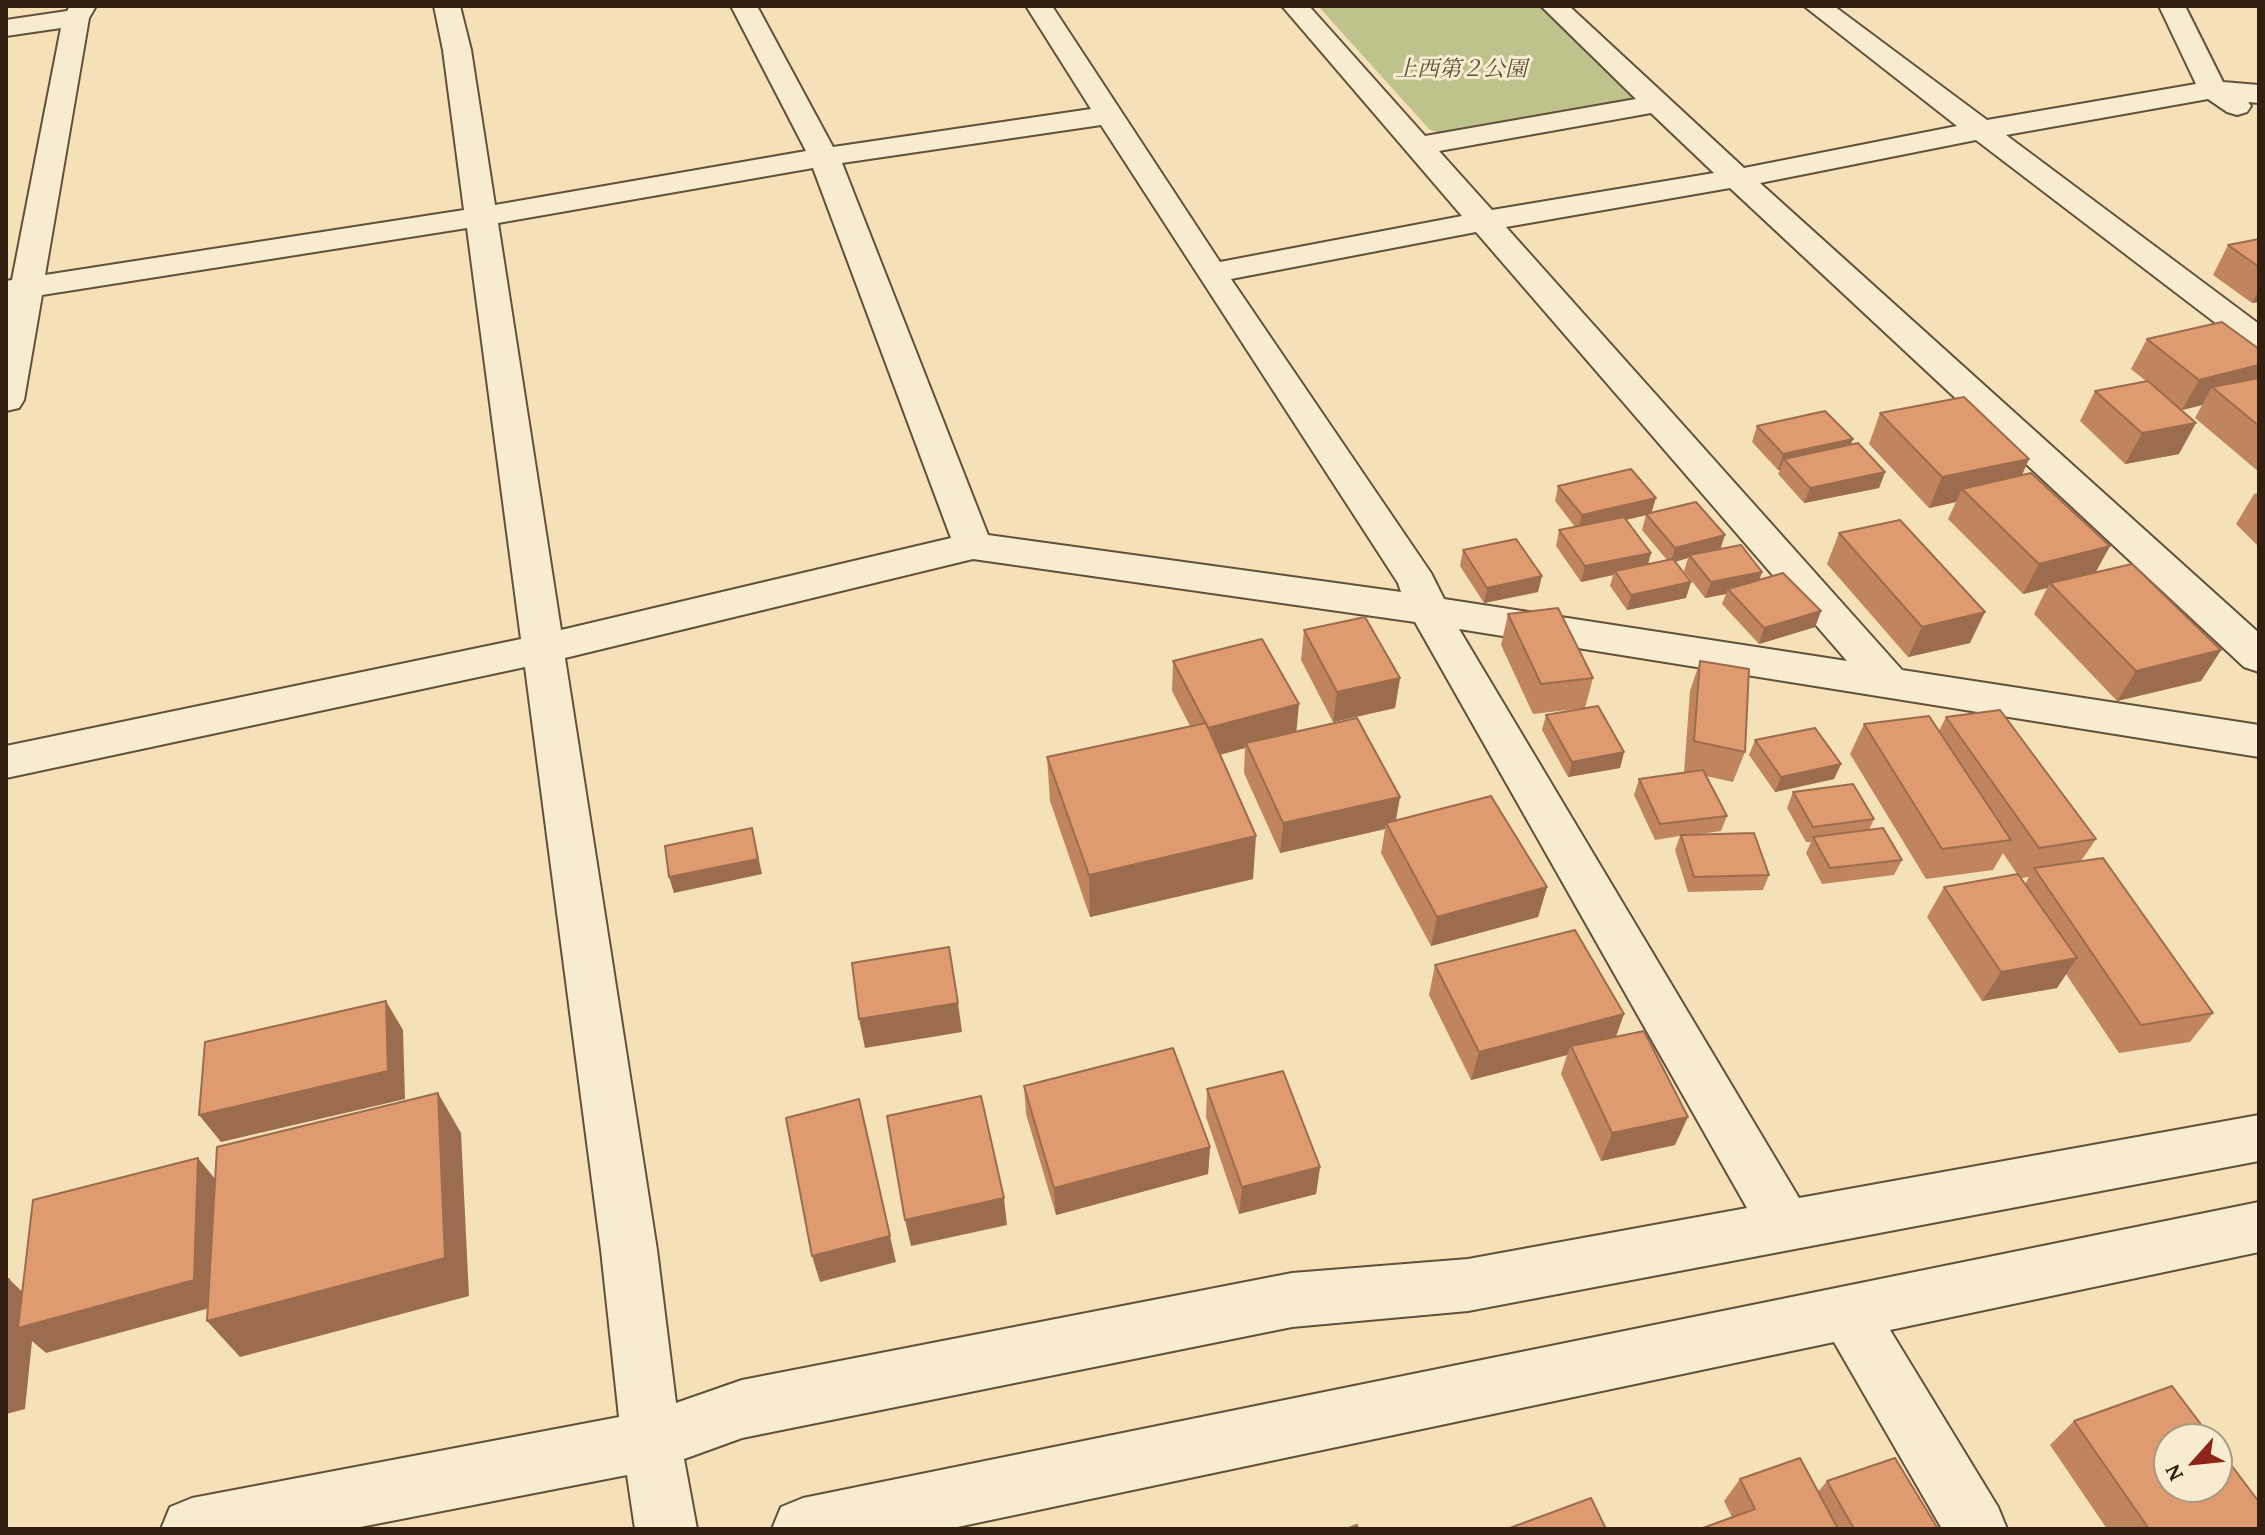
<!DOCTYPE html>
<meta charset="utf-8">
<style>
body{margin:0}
#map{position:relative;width:2265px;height:1535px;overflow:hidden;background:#f5e1b7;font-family:"Gentium Book Plus",serif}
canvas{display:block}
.frame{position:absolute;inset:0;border:8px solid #321f11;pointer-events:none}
.north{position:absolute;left:2153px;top:1423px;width:80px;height:80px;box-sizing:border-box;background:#f8ecd0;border:2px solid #a99a84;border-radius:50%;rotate:243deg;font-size:22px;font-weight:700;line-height:32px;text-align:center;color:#321f11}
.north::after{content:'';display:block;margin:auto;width:28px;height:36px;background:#8f2418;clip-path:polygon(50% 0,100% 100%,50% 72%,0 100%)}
</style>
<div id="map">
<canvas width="2265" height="1535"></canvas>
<div class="frame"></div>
<div class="north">N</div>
</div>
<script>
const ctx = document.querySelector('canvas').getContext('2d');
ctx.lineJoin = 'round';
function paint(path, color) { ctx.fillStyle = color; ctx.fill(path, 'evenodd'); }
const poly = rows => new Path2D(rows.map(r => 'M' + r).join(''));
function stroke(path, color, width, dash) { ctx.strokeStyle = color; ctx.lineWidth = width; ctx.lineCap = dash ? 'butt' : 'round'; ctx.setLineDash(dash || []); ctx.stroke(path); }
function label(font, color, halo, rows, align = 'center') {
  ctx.font = font + ' "Gentium Book Plus","Noto Serif JP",serif'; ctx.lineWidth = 6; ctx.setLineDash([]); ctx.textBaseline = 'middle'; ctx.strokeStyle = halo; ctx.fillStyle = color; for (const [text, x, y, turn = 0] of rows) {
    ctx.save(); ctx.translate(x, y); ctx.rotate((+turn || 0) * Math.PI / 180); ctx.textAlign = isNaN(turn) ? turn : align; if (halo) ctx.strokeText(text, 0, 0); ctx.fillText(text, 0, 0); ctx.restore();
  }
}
const green = poly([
 [1318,6,1540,6,1642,95,1642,101,1452,136,1430,130]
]);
const minor = poly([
 [70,6,96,6,89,18,45,275,464,210,443,50,434,6,460,6,471,50,495,205,806,151,731,6,757,6,833,147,1091,109,1026,6,1052,6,1220,262,1462,216,1282,6,1309,6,1425,136,1636,99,1541,6,1569,6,1744,168,1957,126,1804,6,1834,6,1987,120,2196,84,2159,6,2185,6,2223,82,2259,85,2259,103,2248,102,2251,106,2247,112,2237,115,2227,112,2208,99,2006,135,2259,324,2259,350,2247,347,1976,140,1760,183,2259,633,2259,672,2244,667,1730,188,1506,227,1902,670,2259,725,2259,757,1459,629,1799,1198,2259,1115,2259,1161,1468,1311,1292,1327,742,1438,684,1459,697,1529,635,1529,627,1475,350,1529,161,1529,170,1507,192,1498,619,1417,601,1250,525,667,6,778,6,746,521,639,467,228,42,295,24,400,19,408,6,411,6,281,12,280,61,28,6,36,6,20,67,11,70,6],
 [1651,113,1714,173,1492,210,1439,151,1651,113],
 [1101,125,1398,583,1401,592,988,535,842,163,1101,125],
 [813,168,951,538,561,630,498,223,813,168],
 [1476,232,1847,661,1444,599,1431,573,1231,279,1476,232],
 [973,559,1415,622,1747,1208,1468,1259,1292,1273,742,1380,676,1403,657,1250,565,658,973,559],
 [2259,1202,2259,1252,1890,1330,1998,1507,2007,1529,1942,1529,1834,1342,948,1529,772,1529,781,1507,803,1498,2259,1202]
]);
const wall = poly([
 [2259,239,2259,302,2252,303,2213,275,2228,245],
 [2147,339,2259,349,2259,472,2195,418,2202,405,2182,410,2168,398,2179,454,2125,464,2080,421,2095,391,2146,381,2131,369],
 [1880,413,2029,459,2022,475,2110,546,2095,573,2221,650,2201,681,2117,701,2034,614,2047,588,2023,594,1948,519,1956,502,1929,508,1869,444],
 [1757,426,1853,439,1850,445,1885,472,1879,488,1804,503,1778,474,1780,470,1778,470,1752,442],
 [1558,486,1651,513,1720,549,1760,579,1821,611,1815,627,1759,644,1722,604,1726,594,1705,598,1684,571,1688,558,1675,562,1686,598,1627,610,1610,586,1613,575,1581,582,1556,546,1559,530,1575,527,1555,501],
 [1646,515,1642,530,1667,560,1648,564,1626,520],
 [2259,493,2259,547,2236,524,2254,494],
 [1839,533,1970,643,1908,657,1827,564],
 [1463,550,1538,592,1484,603,1460,566],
 [1508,614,1593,678,1585,708,1624,752,1620,768,1568,777,1542,730,1546,715,1584,708,1533,714,1501,645],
 [1304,630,1400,678,1395,708,1333,722,1301,660],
 [1173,661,1297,731,1400,797,1396,821,1547,887,1538,917,1431,946,1381,853,1385,829,1280,853,1244,773,1245,748,1220,755,1253,879,1090,917,1050,801,1047,757,1190,726,1172,691],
 [1700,661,1745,752,1733,782,1706,776,1727,816,1721,831,1693,835,1769,875,1763,890,1688,892,1675,850,1680,836,1655,840,1634,795,1639,779,1687,772,1684,772,1690,691],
 [1946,717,2096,839,2081,861,2213,1013,2190,1042,2119,1053,2066,974,2057,988,1982,1001,1927,917,1944,887,2017,874,2003,853,1993,870,1926,879,1850,754,1864,724,1939,731],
 [2029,877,2025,884,2021,878],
 [1755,740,1841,764,1834,779,1775,792,1749,755],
 [1793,792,1874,819,1869,830,1902,860,1894,875,1822,884,1806,853,1811,842,1806,842,1787,808],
 [1435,965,1624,1014,1616,1037,1675,1145,1601,1161,1561,1074,1567,1055,1471,1080,1429,995],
 [1024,1086,1210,1147,1208,1174,1056,1215,1026,1114],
 [1207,1089,1320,1167,1316,1194,1239,1214,1206,1117],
 [2074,1421,2259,1529,2107,1529,2050,1445],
 [1740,1479,1818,1492,1827,1481,1938,1529,1700,1529,1732,1517,1724,1501]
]);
const shadedWall = poly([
 [2259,290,2259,302,2252,303],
 [2259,365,2259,390,2212,387,2202,405,2182,410,2199,380],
 [2196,423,2179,454,2125,464,2142,433],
 [1853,439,1847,455,1784,459,1780,470,1778,470,1783,454],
 [2029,459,2015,490,1962,489,1956,502,1929,508,1942,477],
 [1885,472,1879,488,1804,503,1810,488],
 [1656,498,1651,514,1578,531,1582,515],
 [1725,535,1720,550,1689,555,1688,558,1670,563,1675,548],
 [2110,546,2093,577,2050,583,2047,588,2023,594,2039,564],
 [1651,553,1647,568,1615,571,1613,575,1581,582,1585,566],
 [1762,572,1757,588,1728,589,1726,594,1705,598,1711,582],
 [1542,576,1538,592,1484,603,1487,588],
 [1691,582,1686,598,1627,610,1631,595],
 [1821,611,1815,627,1759,644,1764,628],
 [1985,612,1970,643,1908,657,1922,627],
 [2221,650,2201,681,2117,701,2136,671],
 [1400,678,1395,708,1333,722,1337,692],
 [1299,704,1296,735,1246,743,1245,748,1205,758,1207,728],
 [1624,752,1620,768,1568,777,1572,762],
 [1841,764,1834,779,1775,792,1781,777],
 [1400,797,1394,827,1386,823,1385,829,1280,853,1283,823],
 [752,828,762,874,674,893,669,877],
 [1256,836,1253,879,1090,917,1089,875],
 [1547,887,1538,917,1431,946,1437,917],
 [2077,958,2057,988,1982,1001,2001,972],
 [386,1001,403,1030,405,1099,221,1142,199,1115],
 [958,1003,962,1032,865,1048,859,1019],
 [1624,1014,1613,1043,1571,1046,1567,1055,1471,1080,1479,1052],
 [438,1093,461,1133,469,1296,240,1357,207,1321],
 [1688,1117,1675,1145,1601,1161,1612,1133],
 [1210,1147,1208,1174,1056,1215,1054,1188],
 [198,1158,220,1185,217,1306,46,1353,32,1341,25,1409,6,1414,6,1301,9,1279,36,1305],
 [1320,1167,1316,1194,1239,1214,1242,1187],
 [1004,1198,1007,1225,911,1246,905,1220],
 [890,1236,896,1262,820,1282,812,1256]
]);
const building = poly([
 [2259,239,2259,267,2228,245,2259,239],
 [2222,322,2259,349,2259,365,2199,380,2147,339,2222,322],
 [2259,378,2259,426,2212,387,2259,378],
 [2148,381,2196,423,2142,433,2095,391,2148,381],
 [1964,397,2029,459,1942,477,1880,413,1964,397],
 [1825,411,1853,439,1783,454,1757,426,1825,411],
 [1858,443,1885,472,1810,488,1784,459,1858,443],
 [1631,469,1656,498,1582,515,1558,486,1631,469],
 [2031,473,2110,546,2039,564,1962,489,2031,473],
 [1696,502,1725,535,1675,548,1646,514,1696,502],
 [1624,517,1651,553,1585,566,1559,530,1624,517],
 [1900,520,1985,612,1922,627,1839,533,1900,520],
 [1516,539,1542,576,1487,588,1463,550,1516,539],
 [1741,545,1762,572,1711,582,1689,555,1741,545],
 [1673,559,1691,582,1631,595,1615,571,1673,559],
 [2132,564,2221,650,2136,671,2050,583,2132,564],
 [1783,573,1821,611,1764,628,1728,589,1783,573],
 [1558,608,1593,678,1541,684,1508,614,1558,608],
 [1365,617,1400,678,1337,692,1304,630,1365,617],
 [1262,639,1299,704,1208,728,1173,661,1262,639],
 [1700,661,1749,669,1745,752,1694,741,1700,661],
 [1598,706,1624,752,1572,762,1546,715,1598,706],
 [2000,710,2096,839,2039,848,1946,717,2000,710],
 [1929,716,2011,840,1942,849,1864,724,1929,716],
 [1357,718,1400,797,1283,823,1246,743,1357,718],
 [1206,723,1256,836,1089,875,1047,757,1206,723],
 [1815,728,1841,764,1781,777,1755,740,1815,728],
 [1703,770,1727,816,1660,824,1639,779,1703,770],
 [1853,784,1874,819,1813,827,1793,792,1853,784],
 [1491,796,1547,887,1437,917,1386,823,1491,796],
 [752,828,758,859,669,877,665,846,752,828],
 [1883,828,1902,860,1830,868,1813,837,1883,828],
 [1754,833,1769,875,1694,877,1681,835,1754,833],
 [2103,858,2213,1013,2141,1025,2034,868,2103,858],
 [2018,874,2077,958,2001,972,1944,887,2018,874],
 [1575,930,1624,1014,1479,1052,1435,965,1575,930],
 [949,947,958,1003,859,1019,852,963,949,947],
 [386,1001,388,1071,199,1115,205,1042,386,1001],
 [1644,1031,1688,1117,1612,1133,1571,1046,1644,1031],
 [1173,1048,1210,1147,1054,1188,1024,1086,1173,1048],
 [1283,1071,1320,1167,1242,1187,1207,1089,1283,1071],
 [438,1093,445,1258,207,1321,217,1147,438,1093],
 [981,1096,1004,1198,905,1220,887,1116,981,1096],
 [859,1099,890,1236,812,1256,786,1118,859,1099],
 [198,1158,194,1280,18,1328,33,1200,198,1158],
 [9,1279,6,1301,6,1280,9,1279],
 [2172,1386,2212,1439,2169,1439,2169,1487,2217,1487,2217,1446,2259,1502,2259,1529,2149,1529,2074,1421,2172,1386],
 [1800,1458,1838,1529,1700,1529,1755,1509,1740,1479,1800,1458],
 [1895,1458,1938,1529,1854,1529,1827,1481,1895,1458],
 [1591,1498,1606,1529,1507,1529,1591,1498],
 [1357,1525,1358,1529,1346,1529,1357,1525]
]);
const farParknames = [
 ["上西第２公園",1461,70]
];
paint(green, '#bec28d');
stroke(minor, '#63503a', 4);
paint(minor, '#f8ecd0');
paint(wall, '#c0855f');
paint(shadedWall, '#9c6c4e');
paint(building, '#df9b6f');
stroke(building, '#9c6c4e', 2);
label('italic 22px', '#5c5036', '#f8ecd0', farParknames);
</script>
